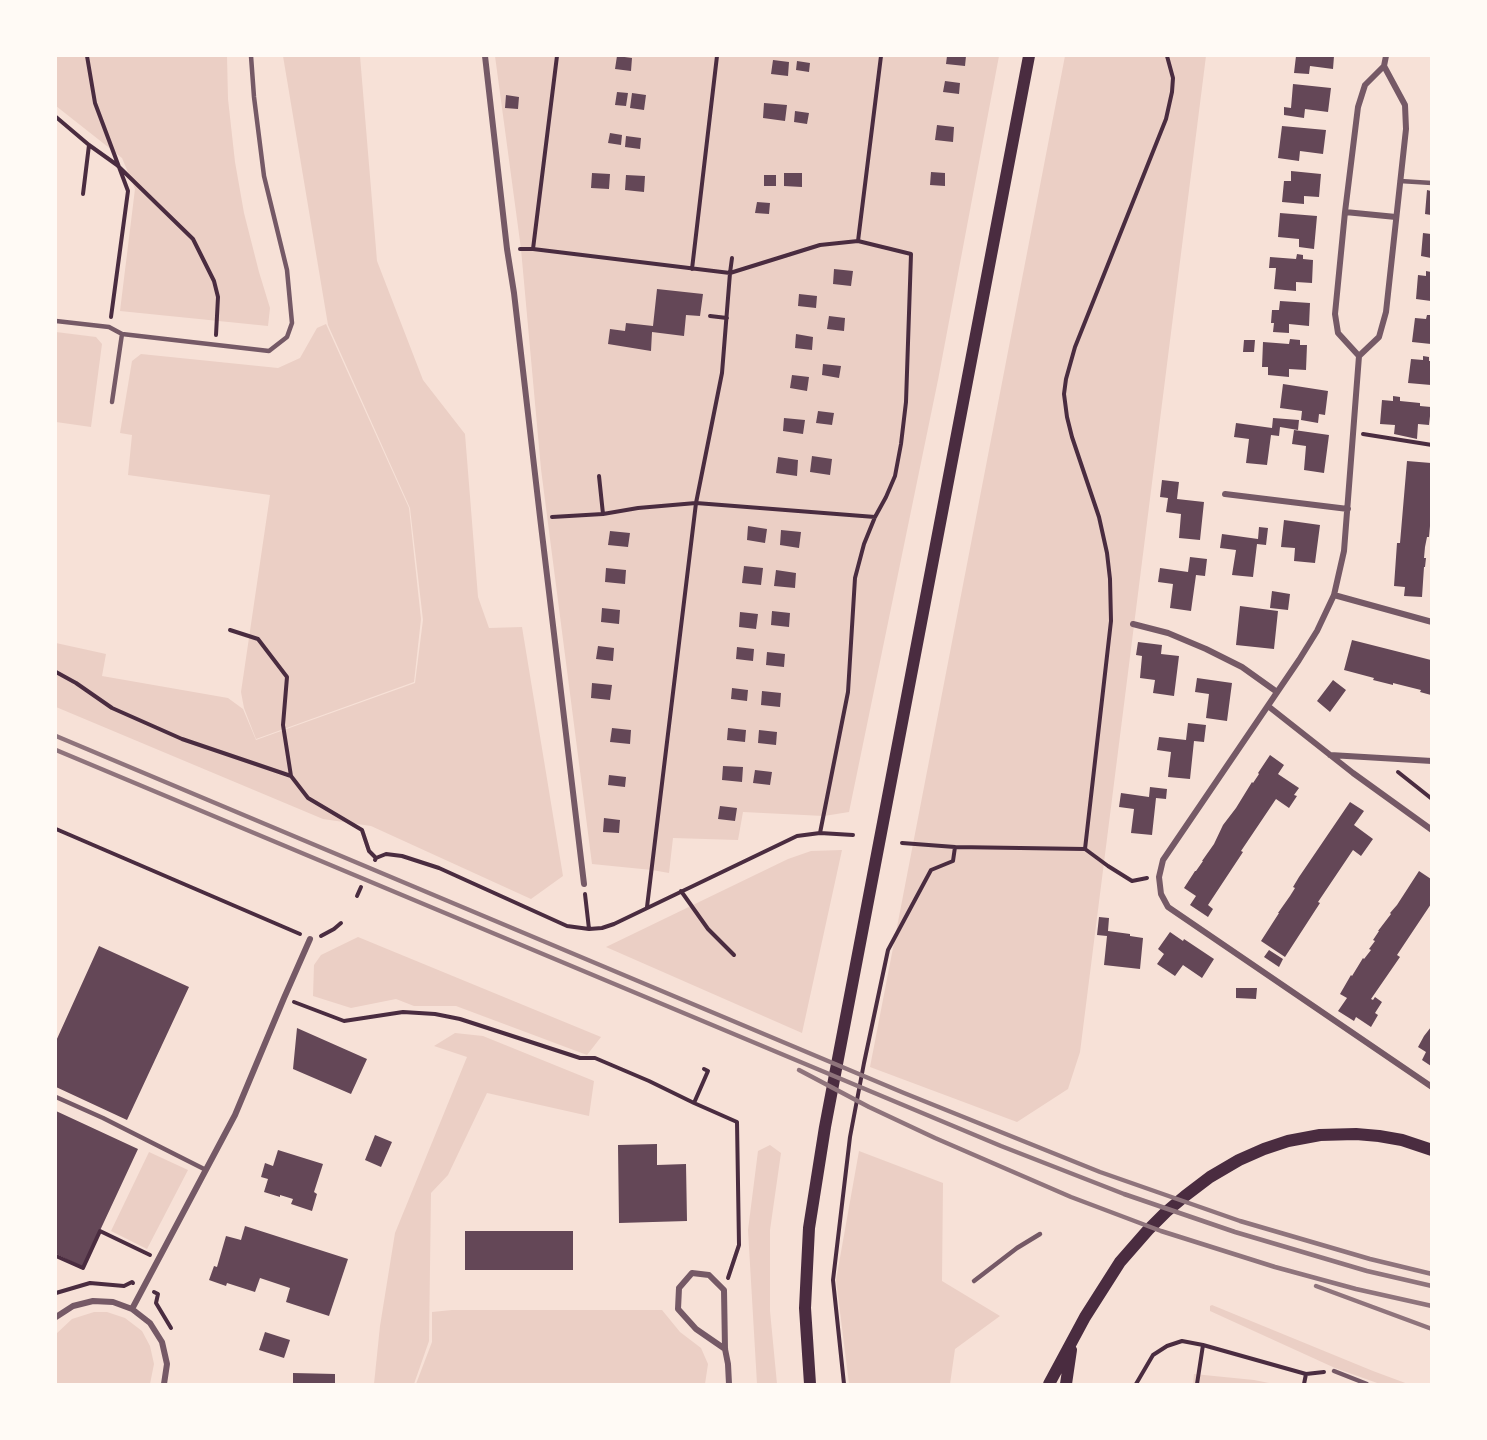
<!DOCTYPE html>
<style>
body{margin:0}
#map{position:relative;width:1487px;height:1440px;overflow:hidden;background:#f7e1d7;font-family:"Source Sans 3",sans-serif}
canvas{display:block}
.frame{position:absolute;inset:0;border:57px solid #fffaf5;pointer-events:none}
</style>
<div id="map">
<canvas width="1487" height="1440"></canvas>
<div class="frame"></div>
</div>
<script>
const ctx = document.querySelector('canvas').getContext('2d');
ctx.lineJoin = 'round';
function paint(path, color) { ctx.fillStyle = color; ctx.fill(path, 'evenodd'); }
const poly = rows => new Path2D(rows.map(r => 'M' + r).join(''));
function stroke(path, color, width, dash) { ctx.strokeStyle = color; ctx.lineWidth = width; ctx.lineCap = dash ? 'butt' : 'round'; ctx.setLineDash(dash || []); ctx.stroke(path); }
const green = poly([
 [56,56,227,56,228,99,235,162,244,213,259,272,270,308,268,326,120,311,135,189,122,158,56,106],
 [283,56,360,56,377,261,423,380,465,434,478,597,489,628,522,627,563,876,531,899,371,826,323,819,56,707,56,643,106,654,102,676,228,698,243,709,256,740,415,683,423,620,410,508,328,325],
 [495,56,999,56,938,380,849,812,824,816,743,812,738,840,673,838,669,873,652,870,592,864,541,469,521,249],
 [1065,56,1206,56,1080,1052,1068,1089,1017,1122,870,1067],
 [326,324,409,508,421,619,414,682,256,739,244,708,241,692,270,495,128,475,132,435,120,433,132,361,141,354,278,368,300,358,317,328],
 [56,332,96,337,102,344,91,427,56,422],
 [842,850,802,1033,606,947,788,859,811,851],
 [358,937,601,1037,587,1055,456,1006,414,1006,396,999,351,1008,313,996,314,965,321,955],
 [455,1033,483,1036,594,1081,589,1116,487,1093,448,1175,431,1193,429,1341,414,1384,374,1384,380,1326,395,1233,467,1057,434,1046],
 [770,1145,781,1153,770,1230,770,1311,777,1384,757,1384,748,1230,758,1151],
 [859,1151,943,1183,942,1281,1000,1316,955,1349,950,1384,849,1384,836,1280],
 [149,1152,188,1170,147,1249,111,1231],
 [1212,1305,1373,1371,1408,1384,1380,1384,1335,1368,1210,1311,1210,1306],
 [452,1310,662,1310,680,1332,701,1348,708,1364,705,1384,416,1384,432,1342,432,1312],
 [94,1312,107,1312,125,1318,142,1331,150,1346,154,1364,150,1384,56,1384,56,1334,72,1319],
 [1194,1374,1254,1380,1274,1384,1193,1384]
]);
const building = poly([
 [617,56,632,58,631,71,615,69],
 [947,56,966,56,965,66,946,64],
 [1296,56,1334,56,1333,69,1310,66,1309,74,1294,73],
 [773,60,789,62,788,76,771,74],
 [797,61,810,63,809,72,796,70],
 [945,81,960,83,959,94,943,92],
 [1293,84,1331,88,1328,112,1305,109,1304,118,1284,115,1284,107,1291,108],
 [617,92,628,93,626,106,615,105],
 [632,93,646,95,644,110,630,108],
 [506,95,519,97,518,109,505,108],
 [764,103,787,105,785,121,763,118],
 [795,111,809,113,807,124,794,122],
 [937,125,954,127,953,142,935,140],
 [1282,126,1326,130,1323,154,1300,151,1299,161,1278,158],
 [610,133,622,135,621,145,608,143],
 [626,136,641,138,640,149,625,147],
 [1291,171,1321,174,1319,197,1304,196,1304,204,1282,202,1284,181,1291,181],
 [931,172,945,173,945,186,930,185],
 [592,173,610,174,609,189,591,188],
 [784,173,802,173,802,187,784,186],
 [626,175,645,176,644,192,625,190],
 [764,175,776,175,776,186,764,186],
 [1427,190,1431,191,1431,215,1425,214],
 [757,202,770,203,769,214,755,213],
 [1280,213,1317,216,1314,249,1299,247,1299,239,1278,237],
 [1423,233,1431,234,1431,258,1421,256],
 [1297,254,1303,255,1303,259,1313,260,1312,283,1296,282,1296,291,1274,289,1276,268,1269,268,1270,257,1296,259],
 [834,269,853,271,851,286,833,284],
 [1426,271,1431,272,1431,301,1416,299,1418,275,1426,276],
 [657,289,703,294,700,316,686,315,684,336,652,332,651,351,608,344,610,329,625,331,626,323,653,326],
 [799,294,817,296,816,308,798,306],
 [1280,301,1310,303,1309,326,1289,324,1289,333,1273,332,1274,323,1271,323,1272,310,1279,310],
 [1427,315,1431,315,1431,344,1412,342,1415,318,1426,319],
 [829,316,845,318,844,331,827,329],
 [796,334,813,337,812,350,795,348],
 [1290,339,1300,340,1300,345,1307,345,1306,370,1289,369,1289,377,1268,375,1268,367,1262,367,1263,342,1289,344],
 [1244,340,1255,340,1254,352,1243,352],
 [1423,356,1429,357,1429,361,1431,361,1431,385,1408,383,1411,359,1423,360],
 [823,364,841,366,839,378,822,375],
 [792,375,809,377,807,391,790,388],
 [1283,384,1328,391,1325,415,1319,414,1318,423,1301,420,1302,411,1280,408],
 [1393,396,1400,397,1400,401,1420,403,1420,406,1431,407,1429,425,1418,424,1417,439,1394,434,1395,425,1380,424,1382,400,1393,401],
 [818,411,834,413,832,425,816,423],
 [784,418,805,420,803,434,783,431],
 [1273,418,1299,420,1298,430,1280,427,1279,436,1271,435,1267,465,1246,463,1249,439,1234,437,1236,423,1272,428],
 [1294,430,1329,435,1324,473,1304,470,1306,446,1292,444],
 [812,456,832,459,830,475,810,472],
 [778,457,798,460,797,476,776,473],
 [1407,461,1431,463,1431,526,1430,526,1429,537,1427,537,1425,547,1424,558,1426,558,1425,567,1424,567,1422,597,1404,596,1405,587,1394,586,1397,543,1400,543],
 [1162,480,1179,482,1177,499,1204,502,1200,540,1179,538,1181,514,1166,512,1168,498,1160,497],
 [1284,520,1320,525,1315,563,1294,561,1295,548,1281,547],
 [748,526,767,529,765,543,747,540],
 [1259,527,1268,528,1266,545,1257,544,1253,577,1232,575,1236,550,1220,548,1222,534,1258,539],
 [781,530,801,532,799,548,780,545],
 [610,531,630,533,628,547,608,545],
 [1190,557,1207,559,1205,576,1196,575,1191,611,1170,608,1173,584,1158,582,1160,568,1188,572],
 [744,566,763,568,761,585,742,583],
 [606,568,626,570,625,584,605,582],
 [776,570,796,573,795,588,774,586],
 [1272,591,1290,594,1288,610,1270,608],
 [1240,606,1278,611,1274,649,1236,645],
 [602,608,620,610,619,624,601,622],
 [772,611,790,613,789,627,771,625],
 [740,612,758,614,756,629,739,627],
 [1352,640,1431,660,1431,695,1420,692,1421,690,1393,683,1393,685,1373,680,1374,678,1344,670],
 [1138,642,1162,645,1161,654,1179,656,1174,696,1153,693,1155,680,1140,678,1142,656,1136,655],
 [598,646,614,648,613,661,596,659],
 [737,647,754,649,753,661,736,659],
 [767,652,785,654,784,667,766,665],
 [1197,678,1232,683,1227,721,1206,718,1209,694,1195,692],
 [1333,680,1346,690,1330,712,1317,701],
 [592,683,612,685,610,700,591,698],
 [732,688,748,690,747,701,731,699],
 [762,691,781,693,780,707,761,705],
 [1188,723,1206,725,1204,742,1194,741,1190,779,1168,777,1171,752,1157,750,1159,737,1186,740],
 [612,728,631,730,630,744,610,742],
 [728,728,746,730,745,742,727,740],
 [759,730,777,732,776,745,758,743],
 [1270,755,1284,765,1278,774,1299,788,1294,795,1297,796,1289,808,1276,799,1241,851,1243,852,1208,905,1213,909,1208,917,1190,905,1196,896,1184,888,1195,871,1196,871,1203,861,1202,861,1214,844,1223,825,1236,808,1252,782,1253,783,1259,774,1258,773],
 [723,766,743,767,742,782,722,780],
 [755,770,772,772,770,785,753,783],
 [609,775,626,777,625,787,608,785],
 [1150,787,1167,789,1166,799,1156,798,1152,835,1131,833,1134,809,1119,807,1121,793,1149,797],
 [1350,802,1364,811,1354,825,1373,839,1361,856,1353,850,1318,902,1320,903,1285,957,1261,941,1279,913,1278,913,1290,896,1295,888,1293,887,1299,877],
 [720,806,737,808,735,821,718,819],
 [604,818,620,820,619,833,603,832],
 [1419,871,1431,879,1431,904,1397,955,1400,957,1371,999,1373,1000,1375,997,1382,1002,1375,1013,1378,1015,1371,1027,1356,1017,1354,1021,1338,1011,1347,998,1340,994,1351,975,1352,976,1363,958,1364,959,1371,950,1369,949,1375,941,1373,940,1379,931,1378,931,1391,914,1390,913,1397,905],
 [1099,917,1109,918,1108,931,1130,934,1130,936,1143,938,1140,969,1104,965,1107,936,1097,935],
 [1170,932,1183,941,1184,939,1214,959,1202,978,1183,965,1175,976,1157,964,1164,954,1158,949],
 [99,946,189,987,127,1120,56,1087,56,1041],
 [1269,950,1283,959,1279,967,1264,957],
 [1236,988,1257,988,1256,999,1236,998],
 [1431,1027,1431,1066,1422,1060,1426,1052,1418,1047,1424,1036],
 [297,1028,367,1059,351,1094,293,1069],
 [56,1111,138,1149,83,1267,56,1254],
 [375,1135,392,1142,381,1167,365,1160],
 [657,1144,657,1165,686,1164,687,1221,619,1223,618,1145],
 [278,1150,323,1164,314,1192,317,1194,312,1211,291,1204,293,1199,280,1195,280,1197,264,1192,268,1179,261,1177,265,1163,273,1166],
 [245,1226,348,1259,329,1316,286,1302,290,1288,260,1278,255,1292,227,1283,226,1286,209,1280,214,1266,217,1267,226,1236,241,1240],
 [465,1231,573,1231,573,1270,465,1270],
 [265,1332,290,1340,284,1358,259,1350],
 [293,1373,335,1374,335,1384,293,1384]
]);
const path = poly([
 [87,56,95,103,128,191,111,317],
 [56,117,89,145,117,165,193,239,214,281,218,297,216,335],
 [83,194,89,145],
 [858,241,881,56],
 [520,249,533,249,730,273,820,245,858,241,911,254,906,402,901,444,895,476,886,497,875,517,864,544,855,578,848,692,820,833],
 [533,249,557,56],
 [692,269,717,56],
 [710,316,727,318],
 [1363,434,1432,445],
 [599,476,603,514],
 [552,517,603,514,638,508,696,503,875,517],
 [230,630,258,639,287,677,283,725,291,776,308,798,362,830,369,851,376,858],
 [56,672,76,683,112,708,182,739,291,776],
 [1398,772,1432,799],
 [56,829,300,934],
 [902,843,955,847,1085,849,1108,866,1132,881,1147,878],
 [1085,849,1111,621,1110,579,1107,553,1099,517,1072,437,1067,417,1064,394,1066,379,1075,347,1166,119,1172,92,1173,78,1167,56],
 [375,860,376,858,386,854,402,856,439,868,567,926,589,929,602,928,614,924,797,836,820,833,853,835],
 [681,891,708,929,734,955],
 [585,894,589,929],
 [357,896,361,887],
 [647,907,696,503,722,373,730,273,732,258],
 [321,936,334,929,341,923],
 [294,1002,344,1021,403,1012,435,1014,460,1019,580,1058,595,1058,649,1081,694,1103,737,1122,739,1245,728,1278],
 [694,1103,708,1071,704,1069],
 [56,1256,83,1268,100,1231,150,1255],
 [154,1292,158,1294,156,1303,171,1328],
 [56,1293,90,1283,124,1286,132,1282,133,1283],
 [844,1384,833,1280,850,1137,864,1063,888,950,931,870,953,861,955,847],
 [1136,1384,1153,1355,1167,1346,1182,1341,1203,1345,1306,1374,1324,1372],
 [1197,1384,1203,1345],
 [1304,1384,1306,1374]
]);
const service = poly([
 [1400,181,1432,183],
 [56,321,109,327,122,334],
 [112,402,122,334,269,351,287,337,292,323,287,270,264,176,254,97,251,56],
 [56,1097,103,1118,206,1170],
 [974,1281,1017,1248,1040,1234],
 [1334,1371,1367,1384]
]);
const minor = poly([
 [485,56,507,249,514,293,540,517,584,884],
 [1386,56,1384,66,1405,105,1406,129,1386,312,1379,337,1359,356,1344,551,1334,595,1317,631,1299,660,1163,860,1159,877,1161,894,1168,907,1432,1087],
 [1345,212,1396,217],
 [1359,356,1338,333,1335,314,1345,212,1358,107,1365,85,1384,66],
 [1225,494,1348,509],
 [1334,595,1432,622],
 [1133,624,1168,633,1206,649,1242,667,1277,692],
 [1268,706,1353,773,1432,830],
 [1330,755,1432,761],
 [132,1309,235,1115,284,998,310,939],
 [56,1317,73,1306,93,1301,113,1302,132,1309,150,1323,162,1342,167,1364,164,1384],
 [725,1349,696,1329,678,1309,679,1288,692,1273,709,1275,724,1290,725,1349,728,1364,729,1384]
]);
const secondary = poly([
 [810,1384,805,1308,809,1228,825,1127,1029,56],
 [1049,1384,1085,1317,1120,1262,1148,1230,1166,1212,1185,1196,1210,1177,1239,1160,1264,1149,1288,1141,1320,1135,1356,1134,1379,1136,1402,1140,1432,1150],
 [1066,1384,1071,1350]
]);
const rail = poly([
 [56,736,904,1093,1100,1172,1240,1221,1370,1259,1432,1274],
 [56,750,1001,1146,1124,1194,1235,1232,1367,1271,1432,1286],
 [799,1070,869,1107,935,1138,1071,1197,1161,1231,1275,1267,1356,1289,1432,1306],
 [1316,1286,1432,1329]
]);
paint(green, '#ebcfc5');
paint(building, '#644757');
stroke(path, '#4a2c40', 4);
stroke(service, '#755966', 4.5);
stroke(minor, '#755966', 6);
stroke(secondary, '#4a2c40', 12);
stroke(rail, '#8f747c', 4.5);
</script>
